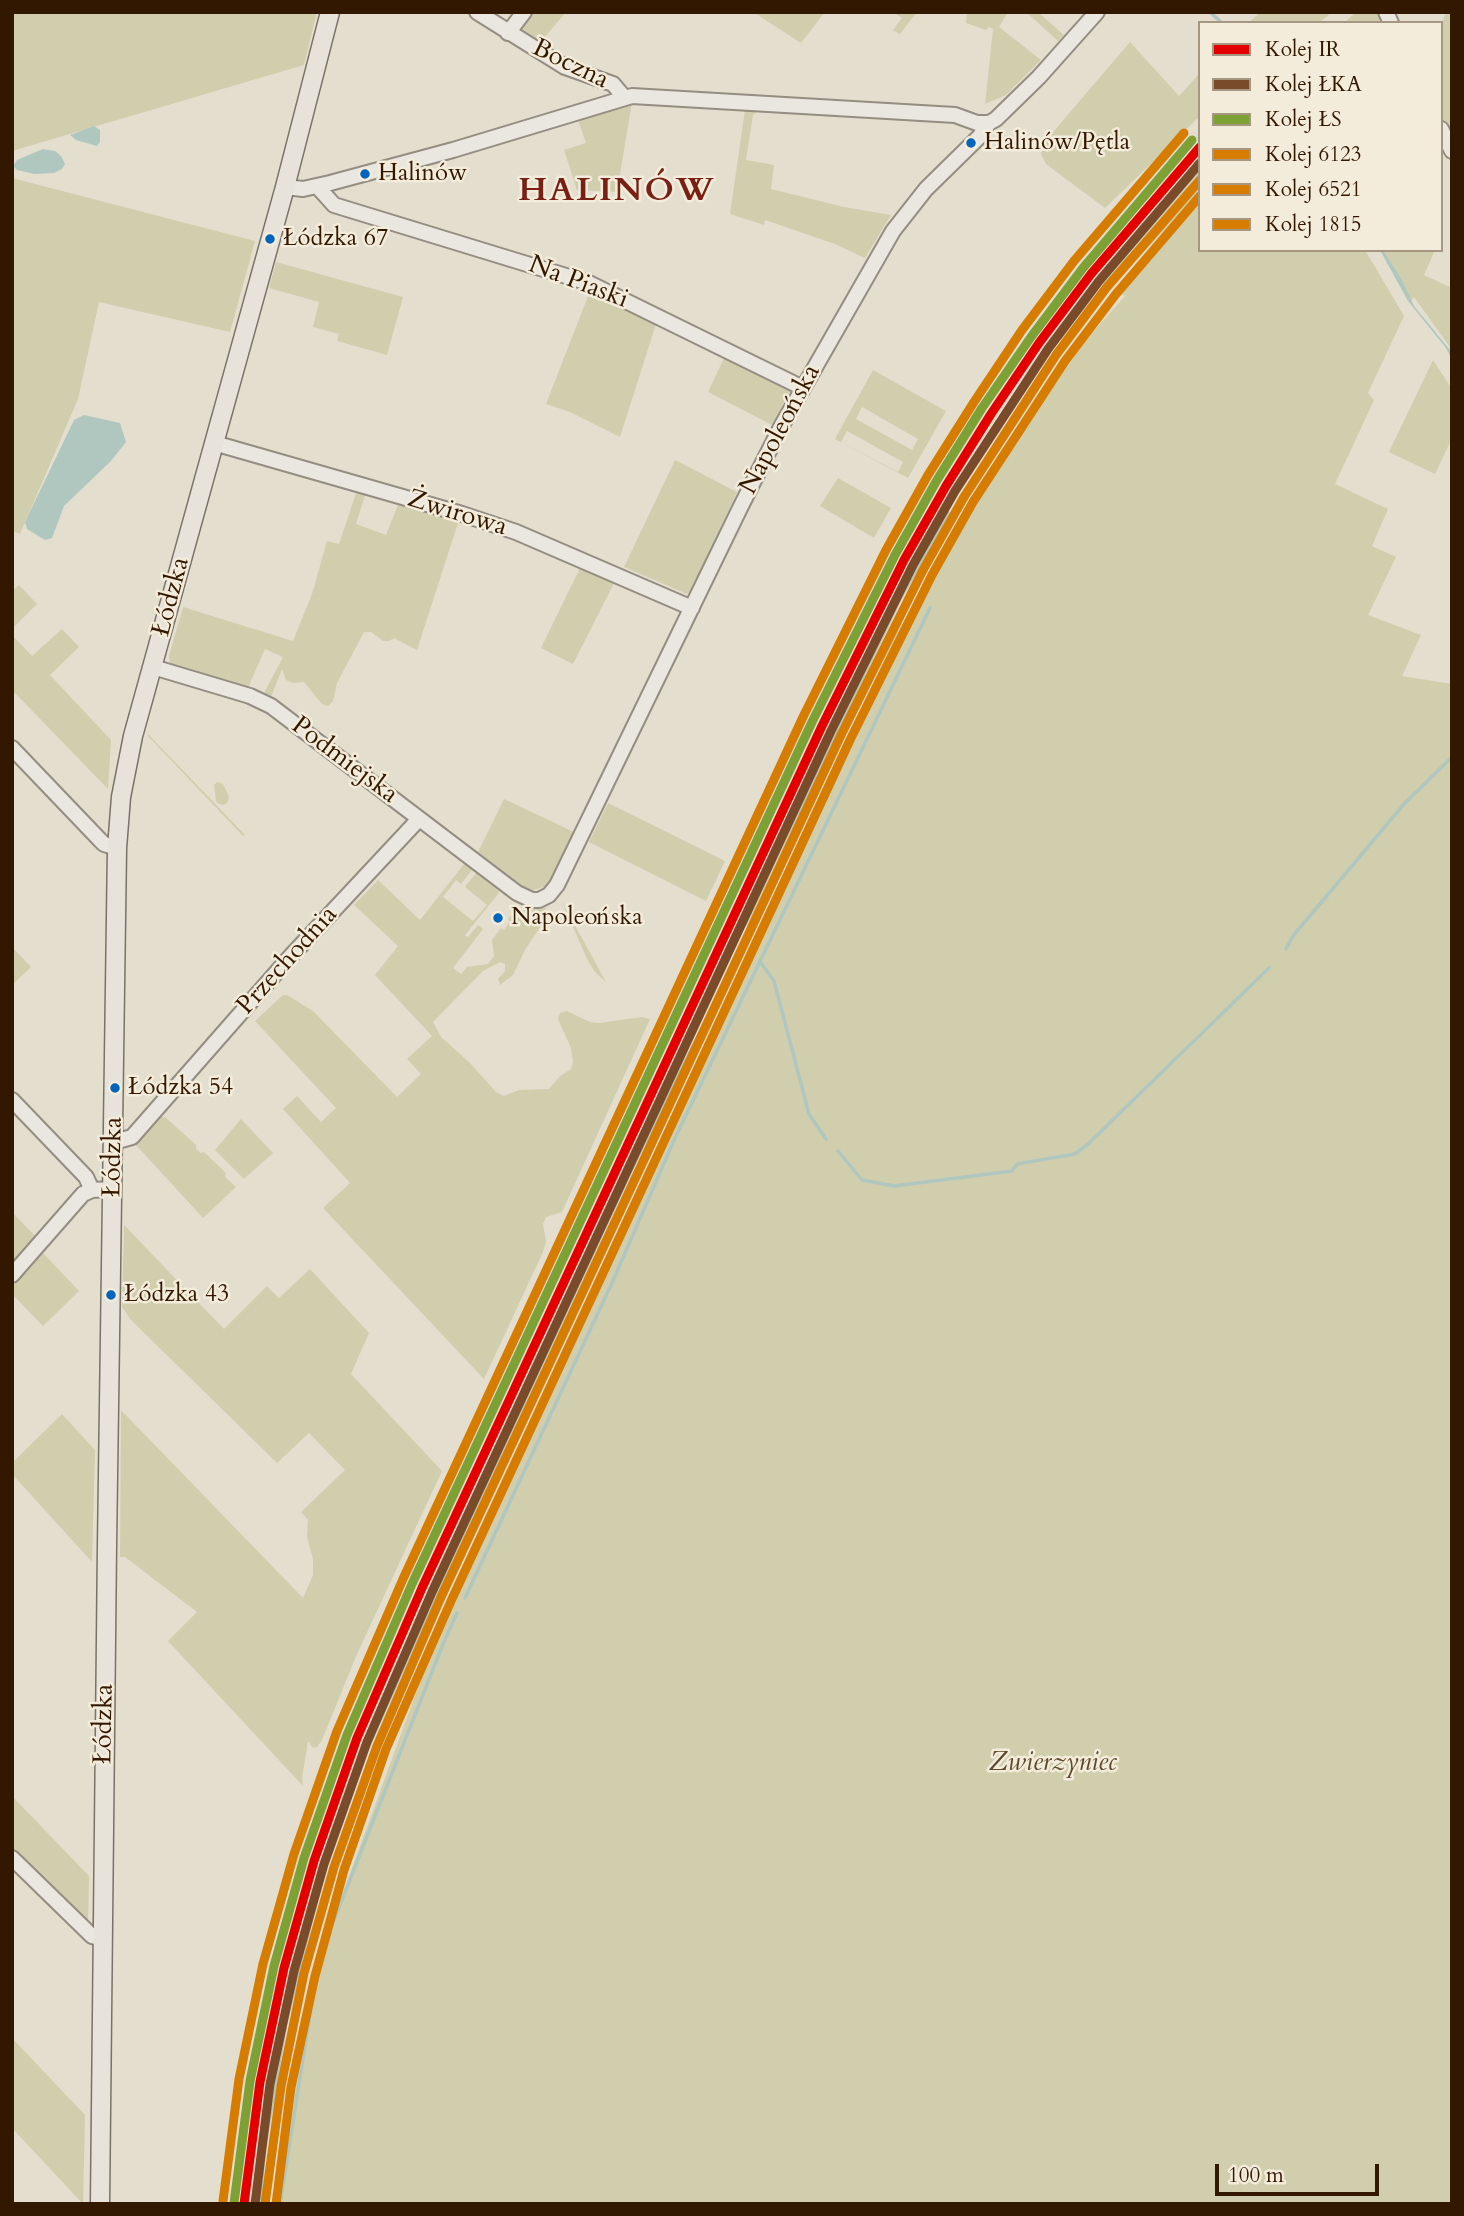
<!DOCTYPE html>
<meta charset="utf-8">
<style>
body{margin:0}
#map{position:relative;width:1464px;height:2216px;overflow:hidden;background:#e4decf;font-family:Cardo,serif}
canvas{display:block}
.frame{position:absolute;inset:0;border:14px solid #331800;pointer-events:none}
.legend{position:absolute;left:1198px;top:21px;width:245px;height:231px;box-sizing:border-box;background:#f3ecdb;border:2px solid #a69783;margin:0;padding:9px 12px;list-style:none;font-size:21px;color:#331800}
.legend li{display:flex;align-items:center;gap:14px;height:35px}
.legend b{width:35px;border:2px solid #a69783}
.scale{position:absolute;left:1215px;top:2164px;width:164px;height:32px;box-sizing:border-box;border:4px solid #331800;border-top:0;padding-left:9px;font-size:21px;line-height:24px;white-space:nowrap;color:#331800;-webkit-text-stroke:5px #f3ecdb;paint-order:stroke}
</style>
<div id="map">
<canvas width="1464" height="2216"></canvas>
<div class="frame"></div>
<ul class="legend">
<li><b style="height:9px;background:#e50000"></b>Kolej IR</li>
<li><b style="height:9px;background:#7a4b2a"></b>Kolej ŁKA</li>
<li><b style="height:9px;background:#7da135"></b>Kolej ŁS</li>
<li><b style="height:9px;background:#d67c00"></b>Kolej 6123</li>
<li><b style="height:9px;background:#d67c00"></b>Kolej 6521</li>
<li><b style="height:9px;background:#d67c00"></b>Kolej 1815</li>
</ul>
<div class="scale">100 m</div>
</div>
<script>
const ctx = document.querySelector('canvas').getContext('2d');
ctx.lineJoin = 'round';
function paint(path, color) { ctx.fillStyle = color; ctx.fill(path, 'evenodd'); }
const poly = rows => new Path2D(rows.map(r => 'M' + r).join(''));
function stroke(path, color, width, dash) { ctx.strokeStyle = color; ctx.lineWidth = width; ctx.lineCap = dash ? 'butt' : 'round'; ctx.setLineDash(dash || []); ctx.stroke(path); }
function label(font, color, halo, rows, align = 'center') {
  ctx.font = font + ' Cardo,serif'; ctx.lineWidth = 5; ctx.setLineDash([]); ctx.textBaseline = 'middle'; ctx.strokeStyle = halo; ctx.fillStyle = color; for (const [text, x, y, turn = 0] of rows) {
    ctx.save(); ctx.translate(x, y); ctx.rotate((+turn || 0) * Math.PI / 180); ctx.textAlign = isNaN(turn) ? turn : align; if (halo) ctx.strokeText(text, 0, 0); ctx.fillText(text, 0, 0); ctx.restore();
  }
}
const green = poly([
 [12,12,317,12,304,65,12,151],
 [529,12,566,12,545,37,538,42,520,31],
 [753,12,825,12,801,43],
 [893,12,917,12,900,34,893,30,902,18],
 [967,12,1008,12,999,27,1041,60,1006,95,985,104,993,29,989,27,986,30,966,23],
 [1026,12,1038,12,1064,35,1058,41],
 [1261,12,1332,12,1319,23,1248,23],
 [1356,12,1381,12,1387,23,1344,23],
 [1446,12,1452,12,1452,143,1441,121,1441,26],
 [1130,42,1179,96,1200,73,1200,116,1105,208,1046,164,1041,154,1042,145],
 [632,102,617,192,577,190,564,150,586,143,578,120],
 [745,110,758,111,753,115,746,160,774,165,771,189,844,207,891,215,865,258,835,244,765,220,764,225,730,214],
 [1200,164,1200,191,1112,287,1078,320,1062,340,1060,339,1003,421,951,506,902,594,845,711,806,796,751,929,743,923,838,717,892,608,952,497,993,431,1063,328,1138,233],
 [12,178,255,241,230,332,99,302,78,399,20,534,12,531],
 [1200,198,1200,250,1365,250,1404,316,1368,393,1374,400,1335,484,1388,509,1372,546,1396,557,1368,615,1421,635,1402,676,1452,684,1452,2204,275,2204,292,2072,319,1958,457,1581,642,1178,755,943,799,842,892,642,923,587,932,583,1023,421,1054,376,1125,296,1116,290],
 [1383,250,1435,250,1424,275,1452,288,1452,350,1414,297,1411,301,1408,296,1401,278],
 [276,262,403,297,387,355,337,341,339,334,313,327,319,302,269,288],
 [590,291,656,324,620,437,570,412,546,404],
 [724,358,790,391,772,425,708,392],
 [1433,360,1452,389,1452,438,1435,474,1389,452],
 [873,370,946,411,908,478,835,439],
 [862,407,918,439,912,450,856,419],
 [847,431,903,462,898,472,841,442],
 [675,460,737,492,691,591,687,594,624,567],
 [838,478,891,508,874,538,820,506],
 [356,493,365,495,356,524,386,535,398,505,459,520,417,650,394,638,389,641,383,641,371,632,364,632,337,683,333,701,328,706,322,704,304,682,293,683,286,680,282,669,271,697,263,695,283,657,265,649,247,690,177,668,170,664,169,656,183,607,293,641,312,594,327,541,339,544],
 [581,566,615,581,573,664,541,648],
 [19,585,37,604,12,629,12,591],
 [62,629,79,647,50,675,111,740,108,789,12,690,12,635,32,656],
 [148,734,245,835,243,836,148,736],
 [217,782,223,784,229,797,227,803,224,805,217,803,216,800,214,785],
 [504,799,574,832,549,886,528,891,478,852],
 [608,803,725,861,706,901,589,842],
 [464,864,472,870,461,884,456,880,443,897,473,921,487,905,465,887,476,873,499,891,498,894,465,935,468,937,478,925,483,929,453,968,461,974,467,967,488,964,494,956,492,940,501,928,504,930,510,921,508,919,515,911,546,908,544,921,525,950,513,975,500,985,498,979,505,971,505,964,500,962,483,971,433,1022,441,1037,470,1063,496,1092,504,1096,519,1090,549,1089,560,1076,571,1069,573,1062,571,1048,558,1019,560,1013,567,1011,590,1022,599,1023,642,1017,650,1019,562,1212,546,1217,543,1224,546,1242,543,1252,484,1379,323,1208,350,1183,283,1109,297,1096,321,1122,336,1108,255,1021,283,995,287,995,313,1011,397,1097,421,1074,407,1059,432,1036,375,975,398,946,354,905,378,880,420,920],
 [561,900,606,982,595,972,588,961],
 [12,947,31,967,12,985],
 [161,1117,165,1117,196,1145,196,1149,201,1153,204,1152,226,1173,225,1177,236,1187,203,1218,136,1145],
 [241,1119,273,1153,244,1179,215,1150],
 [12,1212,38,1239,12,1268],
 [124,1225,224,1329,267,1286,279,1298,310,1269,369,1333,351,1374,442,1471,357,1654,322,1740,317,1747,313,1748,308,1741,302,1778,303,1786,168,1641,197,1612,125,1557,120,1557,121,1410,303,1598,313,1575,313,1559,307,1537,308,1520,301,1512,345,1470,309,1433,277,1463,131,1320,122,1307],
 [43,1253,79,1291,43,1326,12,1294,12,1287],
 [62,1414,95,1450,92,1562,12,1474,12,1463],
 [12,1796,89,1876,88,1925,12,1854],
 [12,2038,85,2115,83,2204,12,2128]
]);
const water = poly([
 [94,126,100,130,100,142,97,146,76,140,70,135],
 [43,149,55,151,61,156,65,164,62,169,54,173,34,174,17,170,13,166,17,160],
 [1380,250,1383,250,1401,278,1414,306,1450,350,1452,360,1446,348,1408,301],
 [84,415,120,423,126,442,111,461,64,506,52,538,45,540,27,529,25,522,74,420]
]);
const stream = poly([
 [1210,12,1222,23],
 [1286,949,1293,936,1404,804,1452,757],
 [761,963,774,981,809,1114,826,1139],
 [838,1151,862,1180,894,1186,1012,1171,1017,1164,1075,1154,1088,1144,1269,968],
 [465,1598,612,1283,675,1138,930,608],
 [260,2204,264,2151,286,2022,321,1881,367,1750,453,1556,636,1160,751,930,818,770,900,599,948,513],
 [280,2204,319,1958,443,1644,457,1613]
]);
const minor = poly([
 [477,12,565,67,613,84,624,97],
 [1386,12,1391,23],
 [508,33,524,12],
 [1441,129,1452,151],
 [317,186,334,205,589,283,803,388],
 [285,187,303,189,330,183,453,150,632,96,955,115,977,123,989,123],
 [214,443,462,514,516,532,692,608],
 [153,667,250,696,271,706,517,893,532,900,539,900,549,895,557,885,741,506,782,425,893,231,926,189,979,137,989,123,996,119,1039,77,1097,12],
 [12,748,100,840,104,844,117,848],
 [12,1100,86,1177,92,1190],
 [114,1142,132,1137,290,957,419,819],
 [12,1275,83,1194,92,1190,113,1189],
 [12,1858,92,1936,103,1939]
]);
const major = poly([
 [100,2204,107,1545,117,848,121,797,133,736,285,187,330,12]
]);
const rail1 = poly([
 [244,2204,260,2082,284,1968,314,1861,357,1738,422,1588,822,726,904,560,946,486,991,414,1039,343,1091,274,1200,147]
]);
const rail2 = poly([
 [255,2204,270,2084,294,1971,324,1864,367,1742,432,1592,831,731,913,565,955,491,1048,349,1099,281,1200,163]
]);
const rail3 = poly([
 [234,2203,250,2081,274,1966,304,1858,347,1735,412,1584,812,722,895,555,937,480,982,408,1031,337,1083,268,1192,140]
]);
const rail4 = poly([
 [265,2204,281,2086,304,1973,334,1867,377,1746,441,1597,841,735,923,570,964,497,1056,355,1107,287,1200,180]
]);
const rail5 = poly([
 [223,2201,239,2079,263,1964,294,1854,337,1731,403,1579,803,717,886,550,928,475,974,402,1022,330,1074,261,1184,133]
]);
const rail6 = poly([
 [276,2204,291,2087,315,1976,344,1870,386,1749,451,1601,850,740,932,575,973,502,1065,361,1116,294,1200,196]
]);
const markers = [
 [971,143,6,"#0065bd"],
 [365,174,6,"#0065bd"],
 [270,239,6,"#0065bd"],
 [498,918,6,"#0065bd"],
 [115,1088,6,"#0065bd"],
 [111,1295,6,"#0065bd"]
];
const busNames = [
 ["Halinów/Pętla",984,143],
 ["Halinów",378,174],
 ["Łódzka 67",283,239],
 ["Napoleońska",511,918],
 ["Łódzka 54",128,1088],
 ["Łódzka 43",124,1295]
];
const streetNames = [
 ["Boczna",570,65,26],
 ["Na Piaski",578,283,21],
 ["Napoleońska",781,430,-62],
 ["Żwirowa",457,514,17],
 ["Łódzka",172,597,-75],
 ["Podmiejska",344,761,37],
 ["Przechodnia",288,961,-48],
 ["Łódzka",114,1157,-89],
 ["Łódzka",105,1724,-89]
];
const parkNames = [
 ["Zwierzyniec",1053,1764]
];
const districtNames = [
 ["HALINÓW",617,192]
];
paint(green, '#d0cead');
paint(water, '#b0c7c0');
stroke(stream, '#b0c7c0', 3.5);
stroke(minor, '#948d81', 18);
stroke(major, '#797266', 21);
stroke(minor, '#eae7e0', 14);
stroke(major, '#e7e3da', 18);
stroke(rail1, '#e50000', 9);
stroke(rail2, '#7a4b2a', 9);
stroke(rail3, '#7da135', 9);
stroke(rail4, '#d67c00', 9);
stroke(rail5, '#d67c00', 9);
stroke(rail6, '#d67c00', 9);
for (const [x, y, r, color] of markers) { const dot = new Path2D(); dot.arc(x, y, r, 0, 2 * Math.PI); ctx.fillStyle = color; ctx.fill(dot); stroke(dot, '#f3ecdb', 2.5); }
label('24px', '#331800', '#f3ecdb', busNames, 'left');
label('26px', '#331800', '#f3ecdb', streetNames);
label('italic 26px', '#5d4b2c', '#f3ecdb', parkNames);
ctx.letterSpacing = '2px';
label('bold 33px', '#7a1f14', '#f3ecdb', districtNames);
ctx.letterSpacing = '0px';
</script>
